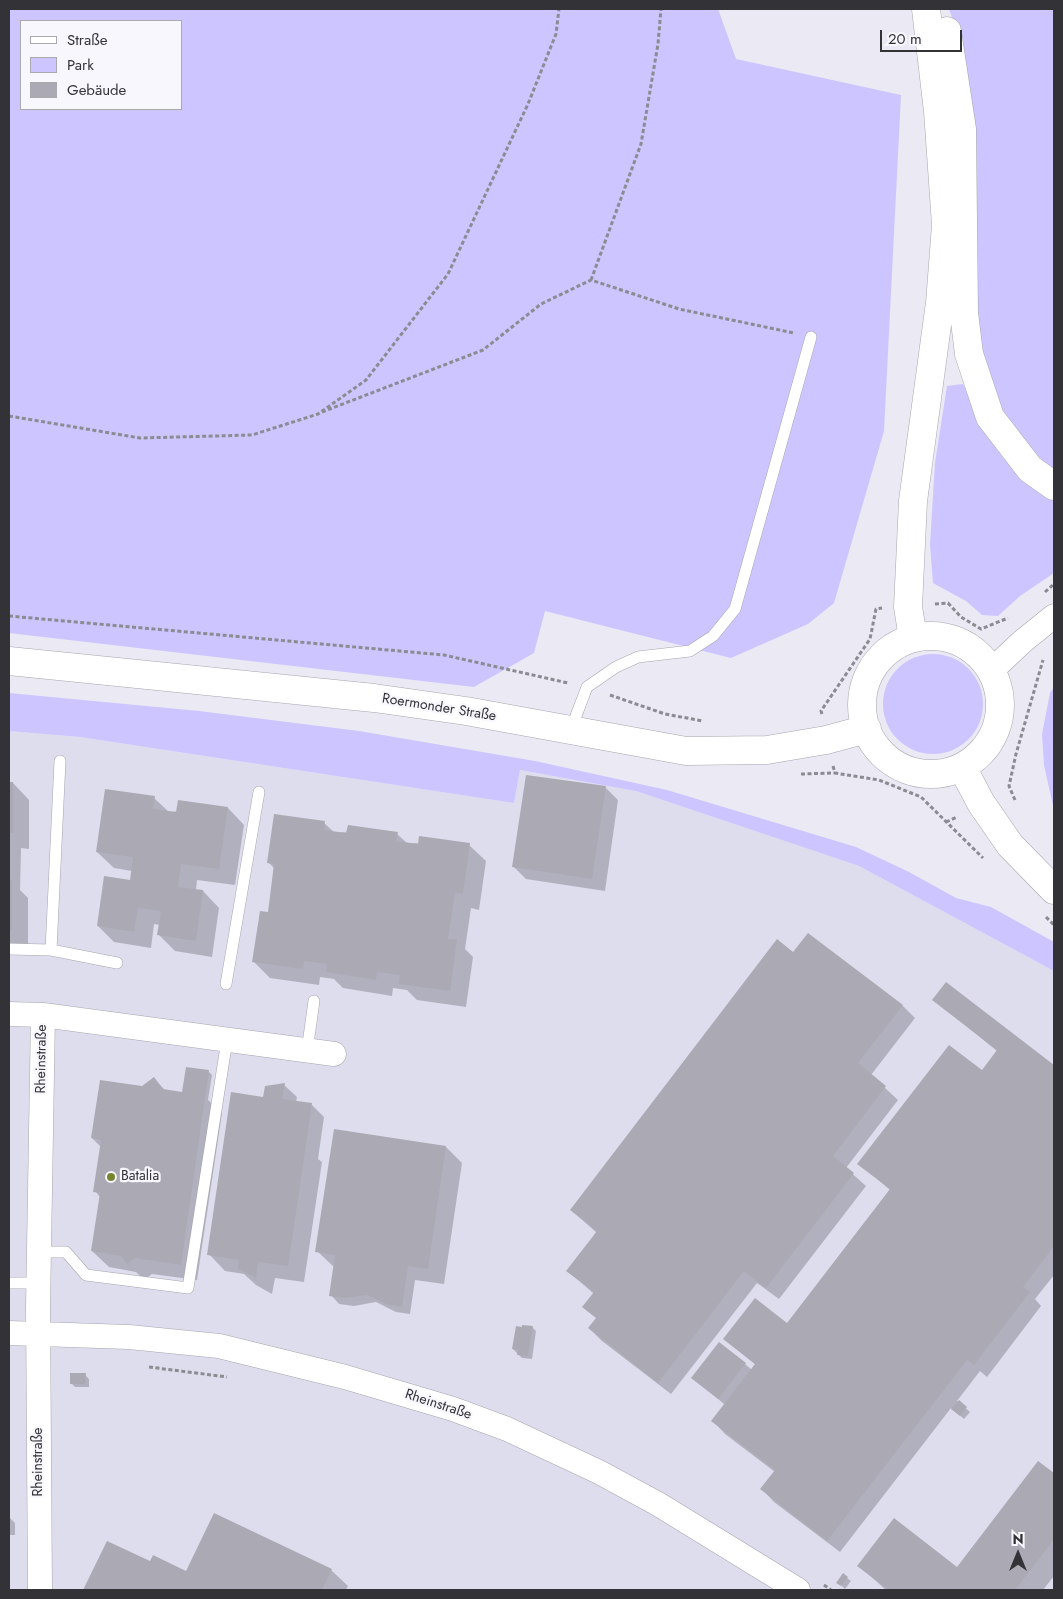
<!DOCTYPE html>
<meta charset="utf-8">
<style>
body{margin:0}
#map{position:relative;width:1063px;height:1599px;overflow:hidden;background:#eae9f4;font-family:Jost,sans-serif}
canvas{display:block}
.frame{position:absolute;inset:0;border:10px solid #333337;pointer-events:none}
.legend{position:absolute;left:20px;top:20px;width:162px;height:90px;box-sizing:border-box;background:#f8f7fd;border:1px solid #a9a9ae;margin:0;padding:6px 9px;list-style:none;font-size:15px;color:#333337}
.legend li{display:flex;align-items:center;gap:10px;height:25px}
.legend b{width:25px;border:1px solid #a9a9ae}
.north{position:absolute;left:993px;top:1529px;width:50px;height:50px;-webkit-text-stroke:4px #f8f7fd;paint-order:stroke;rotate:0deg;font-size:14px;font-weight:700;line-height:20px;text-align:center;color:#333337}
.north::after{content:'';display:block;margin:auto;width:18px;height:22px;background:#333337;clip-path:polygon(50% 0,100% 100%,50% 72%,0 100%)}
.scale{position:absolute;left:880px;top:30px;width:82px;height:22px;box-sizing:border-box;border:2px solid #333337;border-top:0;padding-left:6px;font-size:15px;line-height:18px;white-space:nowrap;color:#333337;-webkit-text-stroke:4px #f8f7fd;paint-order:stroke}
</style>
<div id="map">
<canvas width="1063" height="1599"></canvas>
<div class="frame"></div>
<ul class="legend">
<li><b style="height:6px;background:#fff"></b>Straße</li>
<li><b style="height:14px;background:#ccc5ff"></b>Park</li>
<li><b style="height:14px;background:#abaab4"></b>Gebäude</li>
</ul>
<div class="north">N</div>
<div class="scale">20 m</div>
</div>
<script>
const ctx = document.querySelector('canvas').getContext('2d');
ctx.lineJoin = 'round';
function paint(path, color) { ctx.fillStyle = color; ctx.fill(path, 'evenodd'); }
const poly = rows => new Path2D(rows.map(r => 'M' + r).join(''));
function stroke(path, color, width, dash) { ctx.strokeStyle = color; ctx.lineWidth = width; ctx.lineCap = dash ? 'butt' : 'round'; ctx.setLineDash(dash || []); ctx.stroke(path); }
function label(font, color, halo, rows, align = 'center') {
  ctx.font = font + ' Jost,sans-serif'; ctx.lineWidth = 4.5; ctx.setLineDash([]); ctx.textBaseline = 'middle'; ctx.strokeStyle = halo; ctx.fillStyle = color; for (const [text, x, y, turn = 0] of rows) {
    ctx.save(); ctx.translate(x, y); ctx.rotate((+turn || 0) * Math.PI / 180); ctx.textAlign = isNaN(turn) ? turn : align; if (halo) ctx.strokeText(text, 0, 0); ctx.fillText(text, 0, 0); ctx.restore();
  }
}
const built = poly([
 [9,731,80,737,514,803,520,770,636,791,859,866,1054,971,1054,1590,9,1590]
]);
const green = poly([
 [9,9,718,9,736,59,901,95,884,431,834,603,808,624,731,658,545,611,534,653,474,687,9,633],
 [21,21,181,21,181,109,21,109],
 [949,9,1054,9,1054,472,1010,428,980,360,959,37],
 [963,384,980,423,1003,458,1041,492,1054,499,1054,573,1020,596,998,616,982,615,966,601,933,583,930,545,935,463,947,386],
 '883 704a50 50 0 1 1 100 0a50 50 0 1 1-100 0Z',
 [1054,687,1054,810,1044,765,1042,734,1050,693],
 [9,693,199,711,359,731,535,761,667,790,856,847,909,872,956,898,991,907,1054,942,1054,971,859,866,636,791,520,770,514,803,80,737,9,731]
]);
const shadow = poly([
 [9,783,13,783,29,800,29,849,21,848,20,890,28,898,28,947,9,947],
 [605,787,618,800,605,891,526,879,514,867],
 [154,798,169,812,228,808,244,825,235,885,197,880,196,890,203,891,219,908,212,957,175,951,159,935,160,925,154,924,151,948,114,942,98,926,131,881,132,871,114,868,97,852],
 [324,823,334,832,397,834,407,843,469,845,486,861,479,910,471,908,465,949,473,957,466,1007,417,1000,407,990,393,988,392,996,343,988,334,979,320,977,319,985,270,978,253,961,269,913,275,869,268,862],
 [793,954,903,1006,915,1018,871,1075,898,1100,846,1168,866,1186,779,1299,757,1283,671,1394,602,1341,589,1328,597,1318,594,1294,568,1271,597,1233,571,1210],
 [947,984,1054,1067,1054,1275,1035,1299,1041,1306,987,1377,980,1371,957,1401,970,1412,964,1419,951,1408,840,1552,774,1502,762,1489,775,1472,725,1434,713,1421,725,1405,693,1377,745,1364,752,1370,756,1365,725,1339,787,1325,890,1190,859,1163,982,1072,997,1051,934,1000],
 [208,1071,212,1075,208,1100,222,1113,197,1280,152,1274,144,1280,136,1272,109,1267,92,1251,100,1197,95,1191,101,1147,92,1138,154,1079,165,1090,186,1094],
 [284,1085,297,1097,296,1102,312,1105,324,1117,318,1159,322,1162,304,1282,275,1278,272,1294,256,1285,244,1274,225,1271,209,1254,264,1098],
 [446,1147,462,1163,444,1284,415,1280,410,1314,396,1312,376,1302,354,1306,339,1304,331,1295,335,1268,317,1251],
 [532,1327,536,1331,532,1359,522,1358,513,1349],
 [85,1375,89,1379,89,1387,75,1387,71,1383],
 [9,1418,10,1419,9,1473],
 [1038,1463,1054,1475,1054,1576,1043,1590,886,1590,859,1566,957,1568],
 [9,1517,15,1523,15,1535,9,1535],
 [108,1542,151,1563,187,1572,331,1570,348,1586,346,1590,85,1590],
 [847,1578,851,1581,845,1589,838,1582]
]);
const building = poly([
 [526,775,606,786,592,879,512,867],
 [9,782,13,782,13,833,9,833],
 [105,789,155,796,153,809,176,812,178,800,228,807,219,869,181,864,178,887,203,890,196,941,157,935,161,911,138,908,134,932,97,926,104,876,130,880,133,857,96,852],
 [274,814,325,821,324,830,346,833,348,825,398,832,396,841,418,844,419,836,470,843,463,894,455,893,448,939,457,939,450,991,399,984,400,975,377,972,376,980,326,972,327,964,304,961,303,969,252,962,260,911,268,912,274,864,267,863],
 [9,880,12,880,12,931,9,931],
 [808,933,903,1005,858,1063,886,1086,833,1156,854,1173,766,1288,744,1271,658,1383,588,1328,596,1318,582,1307,594,1292,566,1271,597,1231,570,1210,777,939,793,952],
 [946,982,1054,1065,1054,1246,1023,1287,1030,1292,974,1365,967,1360,827,1541,760,1489,775,1470,711,1421,755,1364,723,1339,755,1298,787,1323,890,1189,857,1164,949,1045,982,1070,997,1050,932,1000],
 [186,1067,209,1070,181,1265,135,1258,127,1264,121,1256,91,1251,100,1193,93,1192,101,1140,91,1138,100,1080,142,1086,154,1077,163,1089,182,1092],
 [285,1083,282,1099,312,1103,306,1145,288,1266,258,1262,256,1278,238,1269,239,1260,207,1255,231,1092,263,1097,265,1086],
 [334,1129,446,1146,428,1269,408,1266,402,1307,386,1304,367,1295,345,1298,329,1296,335,1255,315,1252],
 [522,1325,533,1326,528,1356,517,1355,518,1350,512,1349,516,1326,522,1327],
 [719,1342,746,1363,718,1399,691,1378],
 [70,1373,86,1373,85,1384,70,1384],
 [959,1400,967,1407,960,1416,951,1409],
 [1038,1461,1054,1473,1054,1539,1015,1590,889,1590,857,1566,894,1518,957,1567],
 [214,1513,332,1569,322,1590,83,1590,107,1541,150,1561,153,1555,186,1571],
 [843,1573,848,1577,841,1586,836,1583]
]);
const path = poly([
 [591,280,641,144,658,44,661,9],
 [322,412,483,350,541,304,591,280,679,309,794,333],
 [9,416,140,438,252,435,318,414,366,380,448,274,528,104,556,34,559,9],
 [1045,592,1054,584],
 [935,604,948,603,961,617,981,629,1008,618],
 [9,616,444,655,568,683],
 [610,695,665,714,703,721],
 [822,714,821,711,870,639,876,609,882,608],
 [833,766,835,773,879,780,921,797,983,858],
 [801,774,835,773],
 [1015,800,1009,786,1016,754,1043,660],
 [946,822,957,817],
 [1046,917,1054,925],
 [149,1367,227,1377],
 [824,1585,831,1590]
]);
const service = poly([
 [571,729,587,687,616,667,638,657,690,651,713,636,735,609,811,337],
 [9,949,51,950,117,963],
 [51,950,60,761],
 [226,984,259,792],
 [307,1051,314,1001],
 [39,1252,66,1252,86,1275,188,1288,227,1040],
 [9,1283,39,1283]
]);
const minor = poly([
 [992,670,1023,641,1054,616],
 [9,1014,43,1015,334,1054],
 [9,1333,129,1337,219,1346,345,1377,453,1409,507,1429,599,1472,658,1504,798,1590],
 [40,1590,38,1308,43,1015]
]);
const secondary = poly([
 [947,31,962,129,964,313,969,354,990,417,1030,469,1054,486],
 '862 705a69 69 0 1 1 138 0a69 69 0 1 1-138 0Z',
 [913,638,908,607,913,501,940,303,946,225,938,111,926,9],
 [9,661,374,698,466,711,686,751,767,750,826,740,867,729],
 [962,767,981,803,1010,845,1054,890]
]);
const markers = [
 [111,1177,5,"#778432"]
];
const streetNames = [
 ["Roermonder Straße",439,708,9],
 ["Rheinstraße",42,1059,-89],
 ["Rheinstraße",438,1405,18],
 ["Rheinstraße",39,1462,-90]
];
const poiNames = [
 ["Batalia",121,1177]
];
paint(built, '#deddee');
paint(green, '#ccc5ff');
paint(shadow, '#0003');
paint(building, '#abaab4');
stroke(service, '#a6a5af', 12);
stroke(minor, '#a6a5af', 25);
stroke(secondary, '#a6a5af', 29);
stroke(path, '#8b8b92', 3, [4, 2.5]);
stroke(service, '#fff', 11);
stroke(minor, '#fff', 24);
stroke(secondary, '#fff', 28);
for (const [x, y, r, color] of markers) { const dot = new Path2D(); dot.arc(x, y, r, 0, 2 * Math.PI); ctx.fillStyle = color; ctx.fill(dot); stroke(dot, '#f8f7fd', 2); }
label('14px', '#333337', '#f8f7fd', streetNames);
label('14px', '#333337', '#f8f7fd', poiNames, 'left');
</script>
